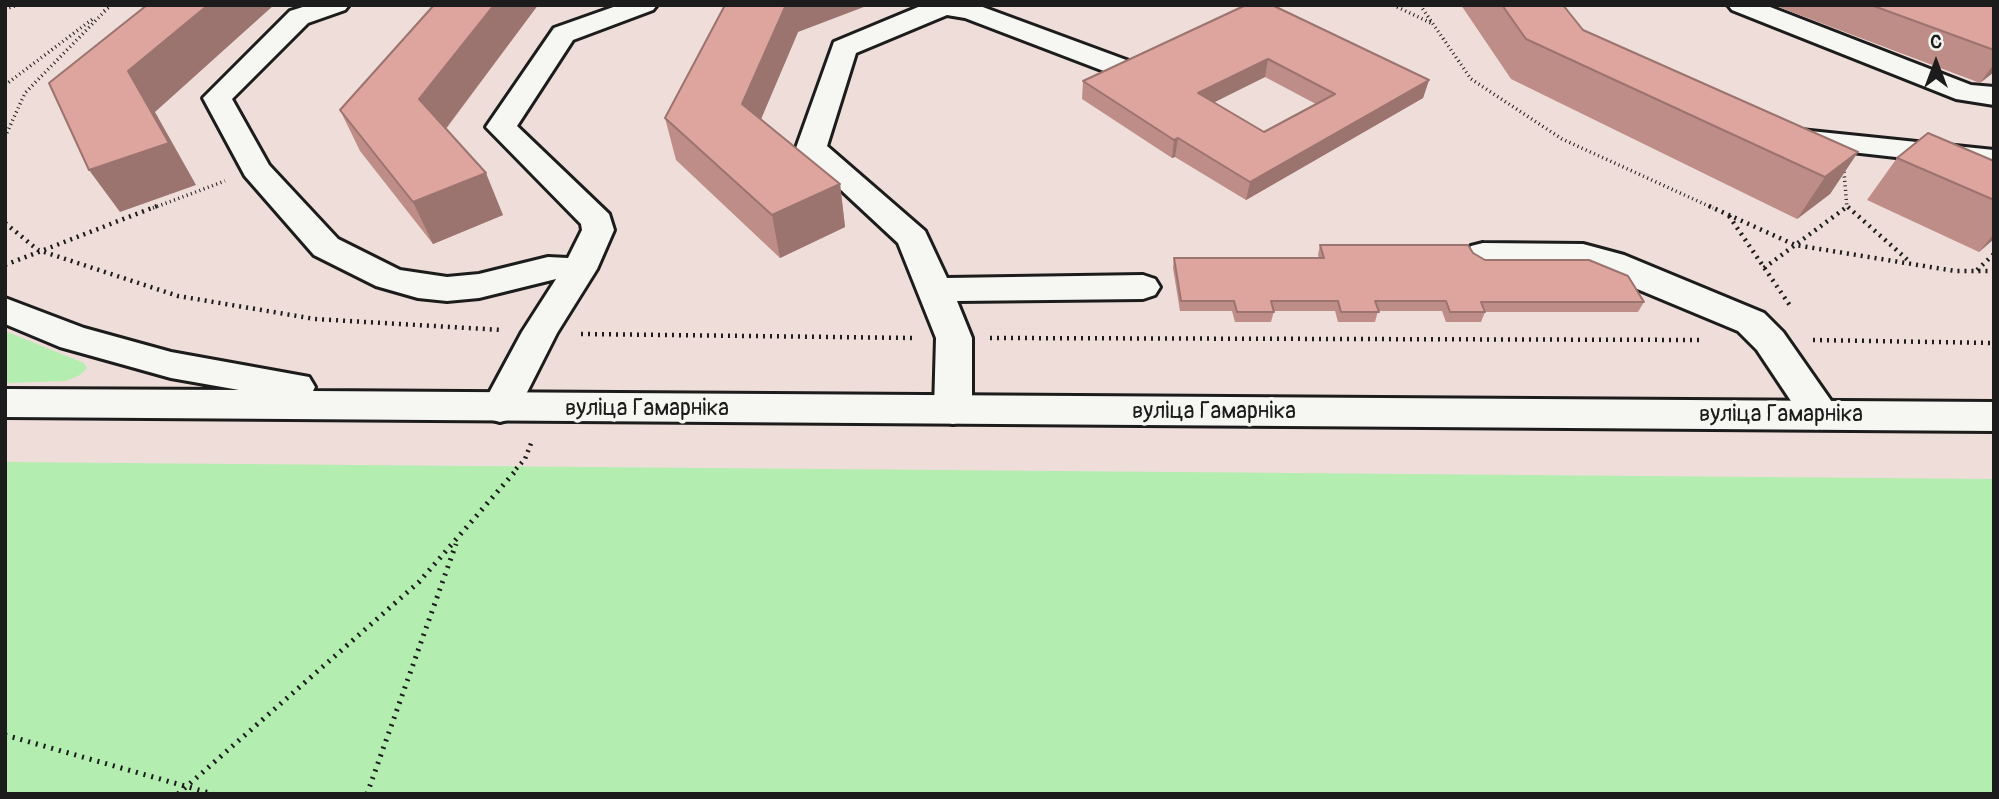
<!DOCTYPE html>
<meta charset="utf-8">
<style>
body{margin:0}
#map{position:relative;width:1999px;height:799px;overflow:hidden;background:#efddd9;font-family:Pangolin,sans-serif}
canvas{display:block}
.frame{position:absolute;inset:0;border:7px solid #1c1c1c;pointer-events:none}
.north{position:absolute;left:1901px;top:28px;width:70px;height:70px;-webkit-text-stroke:5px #f6f6f2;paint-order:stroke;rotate:0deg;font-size:19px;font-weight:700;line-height:28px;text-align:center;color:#1c1c1c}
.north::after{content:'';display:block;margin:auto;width:24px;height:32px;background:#1c1c1c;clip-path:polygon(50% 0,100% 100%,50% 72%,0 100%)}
</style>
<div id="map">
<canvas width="1999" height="799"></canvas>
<div class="frame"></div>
<div class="north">С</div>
</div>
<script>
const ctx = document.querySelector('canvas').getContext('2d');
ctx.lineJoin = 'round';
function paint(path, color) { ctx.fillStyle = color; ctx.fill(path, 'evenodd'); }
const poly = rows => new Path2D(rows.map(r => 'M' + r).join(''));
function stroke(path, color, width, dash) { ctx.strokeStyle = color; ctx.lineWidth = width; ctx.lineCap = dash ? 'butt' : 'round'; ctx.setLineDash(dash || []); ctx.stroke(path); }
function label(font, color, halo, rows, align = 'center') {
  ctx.font = font + ' Pangolin,sans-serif'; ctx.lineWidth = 7; ctx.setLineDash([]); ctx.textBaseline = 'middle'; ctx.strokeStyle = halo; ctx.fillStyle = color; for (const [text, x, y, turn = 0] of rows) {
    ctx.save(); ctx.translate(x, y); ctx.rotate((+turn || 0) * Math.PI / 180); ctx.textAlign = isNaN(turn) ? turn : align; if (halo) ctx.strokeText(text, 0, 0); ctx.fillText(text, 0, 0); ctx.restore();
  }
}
const green = poly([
 [5,331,84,363,87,368,80,375,66,381,5,383],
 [5,462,1994,479,1994,794,5,794]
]);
const pathFar2 = poly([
 [1393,5,1433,24],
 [1420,5,1471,79,1562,139,1713,208],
 [5,9,18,5],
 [104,11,112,5],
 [5,85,94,18],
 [5,137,25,93,106,10],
 [1844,172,1847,208],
 [153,208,225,181]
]);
const pathFar1 = poly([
 [1709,206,1795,245,1955,271,1994,271],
 [1848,207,1910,262],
 [1729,216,1791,307],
 [5,223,38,250,178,296,315,319,502,330],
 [5,265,157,206],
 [1764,268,1848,206],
 [1977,270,1994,254],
 [581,334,915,338],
 [990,338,1702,340],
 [1813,340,1994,343],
 [516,469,525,459,532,441]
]);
const path = poly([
 [5,735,213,794],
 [178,794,419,582,518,468],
 [367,794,456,544]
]);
const minor = poly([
 [309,5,349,5,345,10,308,23,232,99,269,165,338,239,400,270,447,277,479,274,548,257,568,258,582,230,581,224,486,127,554,28,619,5,657,5,653,10,573,40,517,126,609,214,614,230,597,269,557,333,514,418,500,422,486,418,481,408,522,332,556,279,479,298,447,301,418,298,376,286,314,255,245,176,203,98,290,11,309,5],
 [923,5,980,6,1129,61,1133,67,1129,73,1119,75,1109,73,965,18,947,15,856,53,827,146,925,231,947,278,1143,275,1155,279,1160,287,1155,295,1143,299,957,301,972,338,972,410,967,420,953,424,939,420,934,410,936,338,898,243,796,148,834,42,923,5],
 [1728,5,1765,5,1971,85,1994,87,1994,105,1956,99,1732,10,1728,5],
 [1791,129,1994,150,1994,168,1780,144,1776,138,1780,132,1791,129],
 [1483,243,1583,244,1624,255,1764,313,1783,332,1841,415,1835,425,1821,429,1807,425,1757,350,1738,331,1582,266,1483,265,1471,262,1466,254,1471,246,1483,243]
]);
const major = poly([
 [5,298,84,328,171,352,309,377,315,387,313,391,1994,402,1994,431,5,417,5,389,239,390,171,378,60,347,5,324,5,298]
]);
const wall = poly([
 [434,5,538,5,446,129,503,215,433,244,360,151,340,110],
 [1246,5,1429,80,1423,98,1246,200,1175,157,1172,158,1082,99,1083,81],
 [1265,77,1316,104,1264,132,1213,102],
 [1461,5,1563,5,1583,30,1858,152,1830,194,1797,219,1511,79],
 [1773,5,1994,5,1994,72,1980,83],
 [798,32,761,119,840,184,845,227,780,258,676,160,665,118],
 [1897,158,1994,161,1994,239,1979,252,1867,200],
 [1320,245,1473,253,1485,260,1644,302,1638,312,1485,312,1481,322,1446,322,1442,311,1378,311,1375,322,1338,322,1335,311,1274,311,1271,322,1235,322,1232,311,1180,311,1173,268,1174,258,1319,258,1318,255]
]);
const shadedWall = poly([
 [208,5,274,5,155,112,196,185,120,212,89,170,128,71],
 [494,5,538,5,437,140,419,99],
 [786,5,869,5,798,32,750,145,742,104],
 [1268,59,1265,77,1195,112,1198,93],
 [1994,64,1994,72,1980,83],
 [1429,80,1423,98,1246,200,1250,182],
 [1178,138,1175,157,1172,158,1174,140],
 [1858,152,1830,194,1797,219,1825,177],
 [486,173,503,215,433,244,413,202],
 [840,184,845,227,780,258,772,215],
 [1994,234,1994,239,1979,252]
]);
const building = poly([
 [147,5,208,5,128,71,169,143,89,170,49,83,147,5],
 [434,5,494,5,419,99,486,173,413,202,340,110,434,5],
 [725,5,786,5,742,104,840,184,772,215,665,118,725,5],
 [1246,5,1272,5,1429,80,1250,182,1178,138,1174,140,1083,81,1246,5],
 [1268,59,1335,94,1264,132,1198,93,1268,59],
 [1502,5,1563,5,1583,30,1858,152,1825,177,1526,39,1502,5],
 [1871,5,1994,5,1994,50,1871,5],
 [1928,133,1994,161,1994,200,1897,158,1928,133],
 [1320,245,1468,245,1473,253,1485,260,1589,260,1628,276,1644,302,1481,302,1485,312,1450,312,1446,301,1375,301,1379,312,1341,312,1338,301,1271,301,1274,312,1237,312,1234,301,1181,301,1174,258,1324,258,1320,245]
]);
const streetNames = [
 ["вуліца Гамарніка",647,409],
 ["вуліца Гамарніка",1214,412],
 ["вуліца Гамарніка",1781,415]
];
paint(green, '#b3edb0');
stroke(minor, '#1c1c1c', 6);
stroke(major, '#1c1c1c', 6);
stroke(pathFar2, '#1c1c1c', 3.5, [1, 3.5]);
stroke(pathFar1, '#1c1c1c', 4.5, [2, 5]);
stroke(path, '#1c1c1c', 5, [2, 6]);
paint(minor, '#f6f6f2');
paint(major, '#f6f6f2');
paint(wall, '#bf8d88');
paint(shadedWall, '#9b736f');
paint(building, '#dea49e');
stroke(building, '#9b736f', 2);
label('23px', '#1c1c1c', '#f6f6f2', streetNames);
</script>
